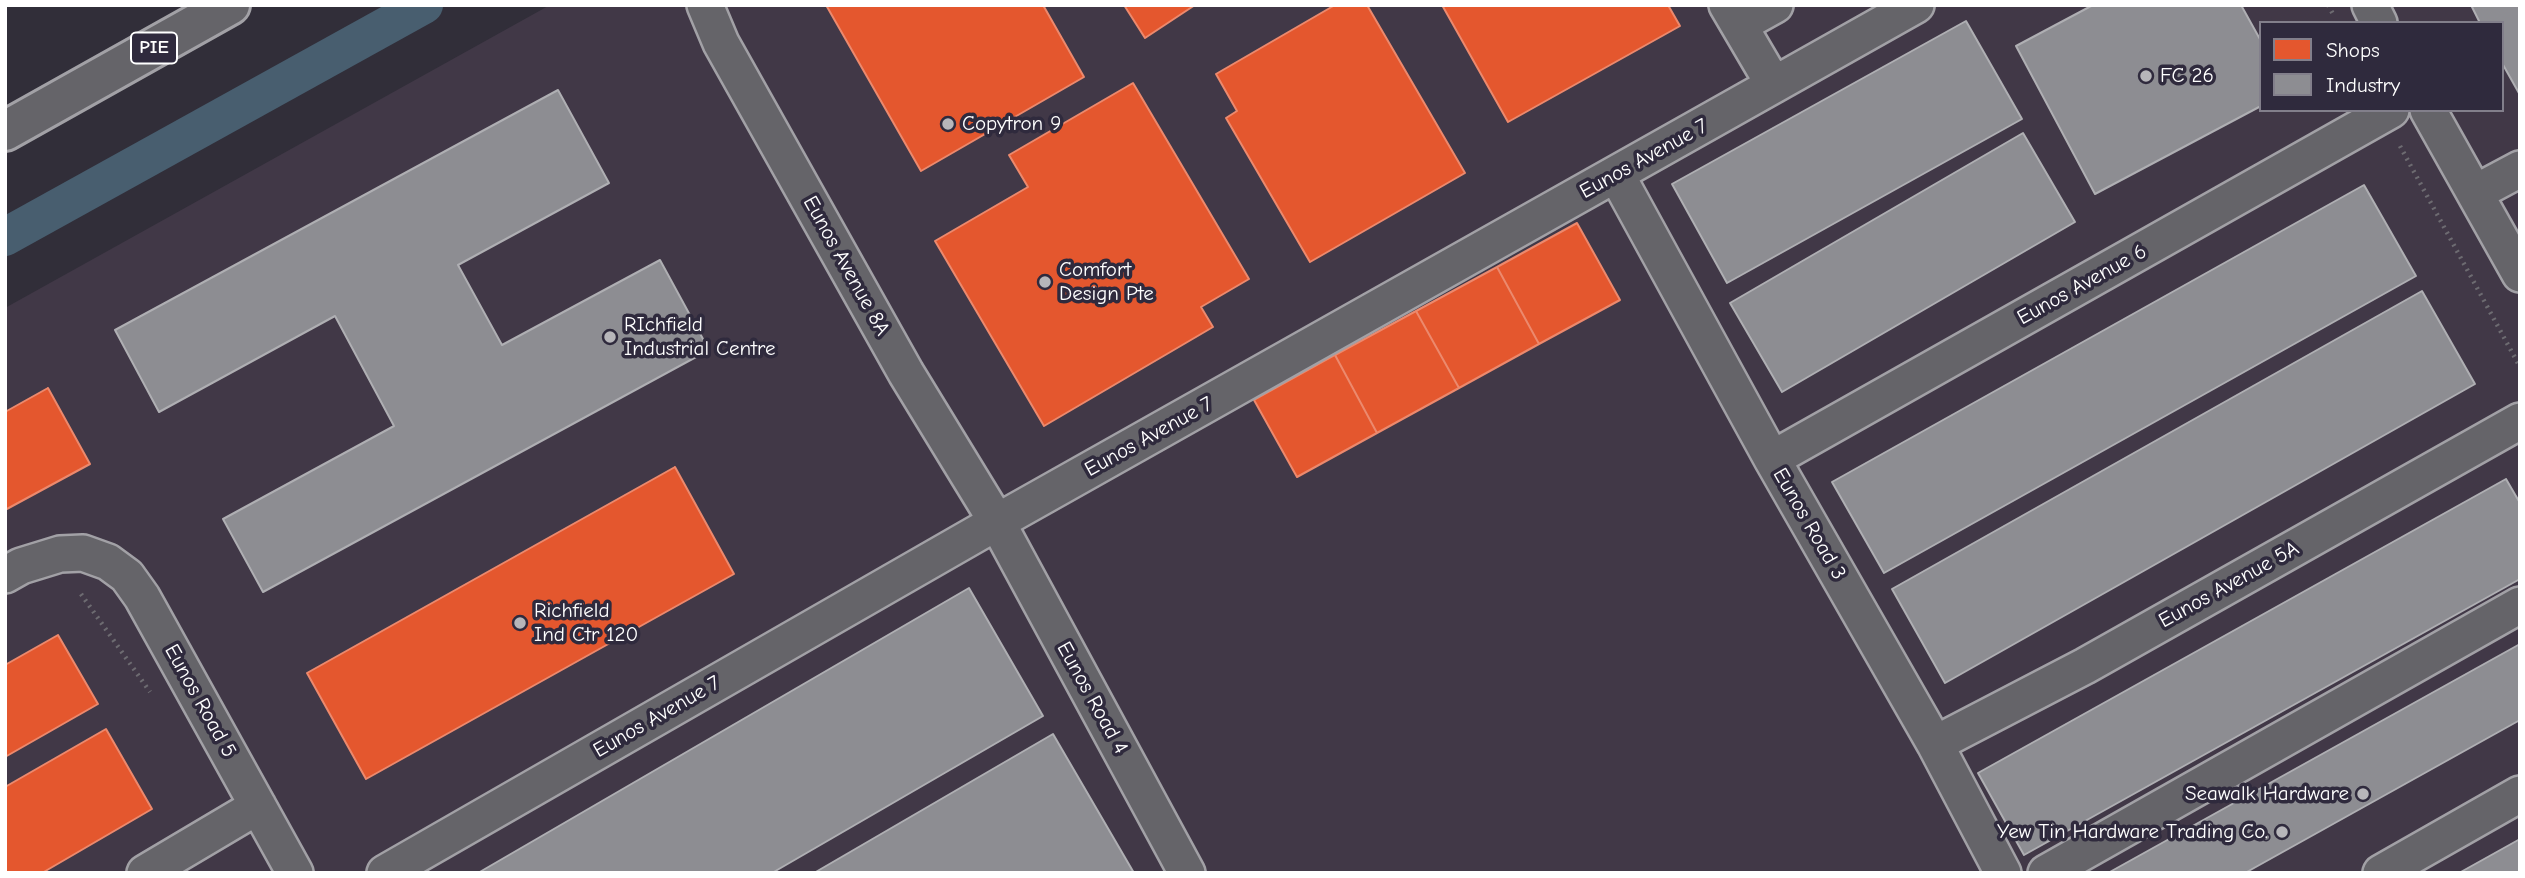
<!DOCTYPE html>
<style>
body{margin:0}
#map{position:relative;width:2525px;height:878px;overflow:hidden;background:#312e39;font-family:"Comic Neue",sans-serif}
canvas{display:block}
.frame{position:absolute;inset:0;border:7px solid #fff;pointer-events:none}
.legend{position:absolute;left:2259px;top:21px;width:245px;height:91px;box-sizing:border-box;background:#2f2a3d;border:2px solid #827f8b;margin:0;padding:9px 12px;list-style:none;font-size:21px;color:#fff}
.legend li{display:flex;align-items:center;gap:14px;height:35px}
.legend b{width:35px;border:2px solid #827f8b}
</style>
<div id="map">
<canvas width="2525" height="878"></canvas>
<div class="frame"></div>
<ul class="legend">
<li><b style="height:19px;background:#e4572e"></b>Shops</li>
<li><b style="height:19px;background:#8d8d92"></b>Industry</li>
</ul>
</div>
<script>
const ctx = document.querySelector('canvas').getContext('2d');
ctx.lineJoin = 'round';
function paint(path, color) { ctx.fillStyle = color; ctx.fill(path, 'evenodd'); }
const poly = rows => new Path2D(rows.map(r => 'M' + r).join(''));
function stroke(path, color, width, dash) { ctx.strokeStyle = color; ctx.lineWidth = width; ctx.lineCap = dash ? 'butt' : 'round'; ctx.setLineDash(dash || []); ctx.stroke(path); }
function label(font, color, halo, rows, align = 'center') {
  ctx.font = font + ' "Comic Neue",sans-serif'; ctx.lineWidth = 7; ctx.setLineDash([]); ctx.textBaseline = 'middle'; ctx.strokeStyle = halo; ctx.fillStyle = color; for (const [text, x, y, turn = 0] of rows) {
    ctx.save(); ctx.translate(x, y); ctx.rotate((+turn || 0) * Math.PI / 180); ctx.textAlign = isNaN(turn) ? turn : align; if (halo) ctx.strokeText(text, 0, 0); ctx.fillText(text, 0, 0); ctx.restore();
  }
}
const built = poly([
 [550,5,2520,5,2520,873,5,873,5,308],
 [2261,23,2502,23,2502,110,2261,110]
]);
const shops = poly([
 [826,5,1043,5,1084,77,921,171,826,5],
 [1124,5,1195,5,1145,38,1124,5],
 [1335,5,1367,5,1465,173,1310,262,1226,118,1237,111,1216,74,1335,5],
 [1442,5,1668,5,1680,26,1508,122,1442,5],
 [1133,83,1249,279,1201,307,1213,327,1044,426,935,241,1028,187,1009,155,1133,83],
 [1577,223,1620,300,1539,344,1497,267,1577,223],
 [1497,267,1539,344,1459,388,1416,311,1497,267],
 [1416,311,1459,388,1377,433,1335,355,1416,311],
 [1335,355,1377,433,1297,477,1254,400,1335,355],
 [48,388,90,464,5,510,5,412,48,388],
 [675,467,734,574,366,779,307,673,675,467],
 [58,635,98,704,5,757,5,665,58,635],
 [106,729,152,809,42,873,5,873,5,787,106,729]
]);
const industry = poly([
 [2093,5,2241,5,2261,41,2261,106,2095,194,2016,46,2093,5],
 [2471,5,2520,5,2520,95,2502,63,2502,23,2480,23,2471,5],
 [1966,21,2022,119,1727,283,1672,184,1966,21],
 [558,90,609,183,458,265,502,345,660,260,709,350,263,592,223,519,394,426,335,316,159,412,115,330,558,90],
 [2023,133,2075,222,1782,392,1730,303,2023,133],
 [2364,185,2416,276,1884,573,1832,482,2364,185],
 [2422,291,2475,384,1945,683,1892,589,2422,291],
 [2506,479,2520,503,2520,579,2024,855,1978,773,2506,479],
 [969,588,1043,716,772,873,478,873,969,588],
 [2520,644,2520,720,2245,873,2108,873,2520,644],
 [1053,734,1134,873,814,873,1053,734],
 [2520,839,2520,873,2459,873,2520,839]
]);
const canal = poly([
 [5,237,424,5]
]);
const path = poly([
 [2328,5,2334,16],
 [2400,146,2520,367],
 [81,594,150,692]
]);
const minor = poly([
 [705,5,721,43,906,373,997,522,1187,873],
 [1727,5,1774,85],
 [2370,5,2379,23],
 [1739,25,1775,5],
 [2428,110,2520,274],
 [1616,174,1772,459,1935,744,2003,873],
 [2475,193,2520,169],
 [1772,459,2391,110],
 [5,575,21,566,60,554,83,553,108,562,127,576,142,597,295,873],
 [1935,744,2085,666,2520,421],
 [145,873,258,806],
 [385,873,997,522,1916,5],
 [2046,873,2520,605],
 [2381,873,2520,794]
]);
const highway = poly([
 [5,131,230,5]
]);
const markers = [
 [2146,76,7,"#b7b6ba"],
 [948,124,7,"#b7b6ba"],
 [1045,282,7,"#b7b6ba"],
 [610,337,7,"#b7b6ba"],
 [520,623,7,"#b7b6ba"],
 [2363,794,7,"#b7b6ba"],
 [2282,832,7,"#b7b6ba"]
];
const shields = [
 [154,48,46]
];
const shieldNames = [
 ["PIE",154,48]
];
const poiNames = [
 ["FC 26",2160,76],
 ["Copytron 9",962,124],
 ["Comfort",1059,270],
 ["Design Pte",1059,294],
 ["RIchfield",624,325],
 ["Industrial Centre",624,349],
 ["Richfield",534,611],
 ["Ind Ctr 120",534,635],
 ["Seawalk Hardware",2349,794,"right"],
 ["Yew Tin Hardware Trading Co.",2268,832,"right"]
];
const streetNames = [
 ["Eunos Avenue 7",1644,159,-29],
 ["Eunos Avenue 8A",846,266,61],
 ["Eunos Avenue 6",2082,285,-29],
 ["Eunos Avenue 7",1149,437,-29],
 ["Eunos Road 3",1809,524,60],
 ["Eunos Avenue 5A",2229,585,-29],
 ["Eunos Road 4",1092,698,61],
 ["Eunos Road 5",200,701,61],
 ["Eunos Avenue 7",657,717,-30]
];
paint(built, '#413847');
paint(shops, '#e4572e');
stroke(shops, '#ec896d', 2);
paint(industry, '#8d8d92');
stroke(industry, '#afafb3', 2);
stroke(canal, '#485e6f', 38);
stroke(minor, '#a2a1a6', 40);
stroke(highway, '#a2a1a6', 44);
stroke(path, '#6d6b71', 4.5, [2, 5]);
stroke(minor, '#656469', 35);
stroke(highway, '#656469', 38);
for (const [x, y, r, color] of markers) { const dot = new Path2D(); dot.arc(x, y, r, 0, 2 * Math.PI); ctx.fillStyle = color; ctx.fill(dot); stroke(dot, '#2f2a3d', 2.5); }
for (const [x, y, w] of shields) { const box = new Path2D(); box.roundRect(x - w / 2, y - 15.5, w, 31, 5); ctx.fillStyle = '#2f2a3d'; ctx.fill(box); stroke(box, '#fff', 2); }
label('bold 19px', '#fff', null, shieldNames);
label('21px', '#fff', '#2f2a3d', poiNames, 'left');
label('21px', '#fff', '#2f2a3d', streetNames);
</script>
